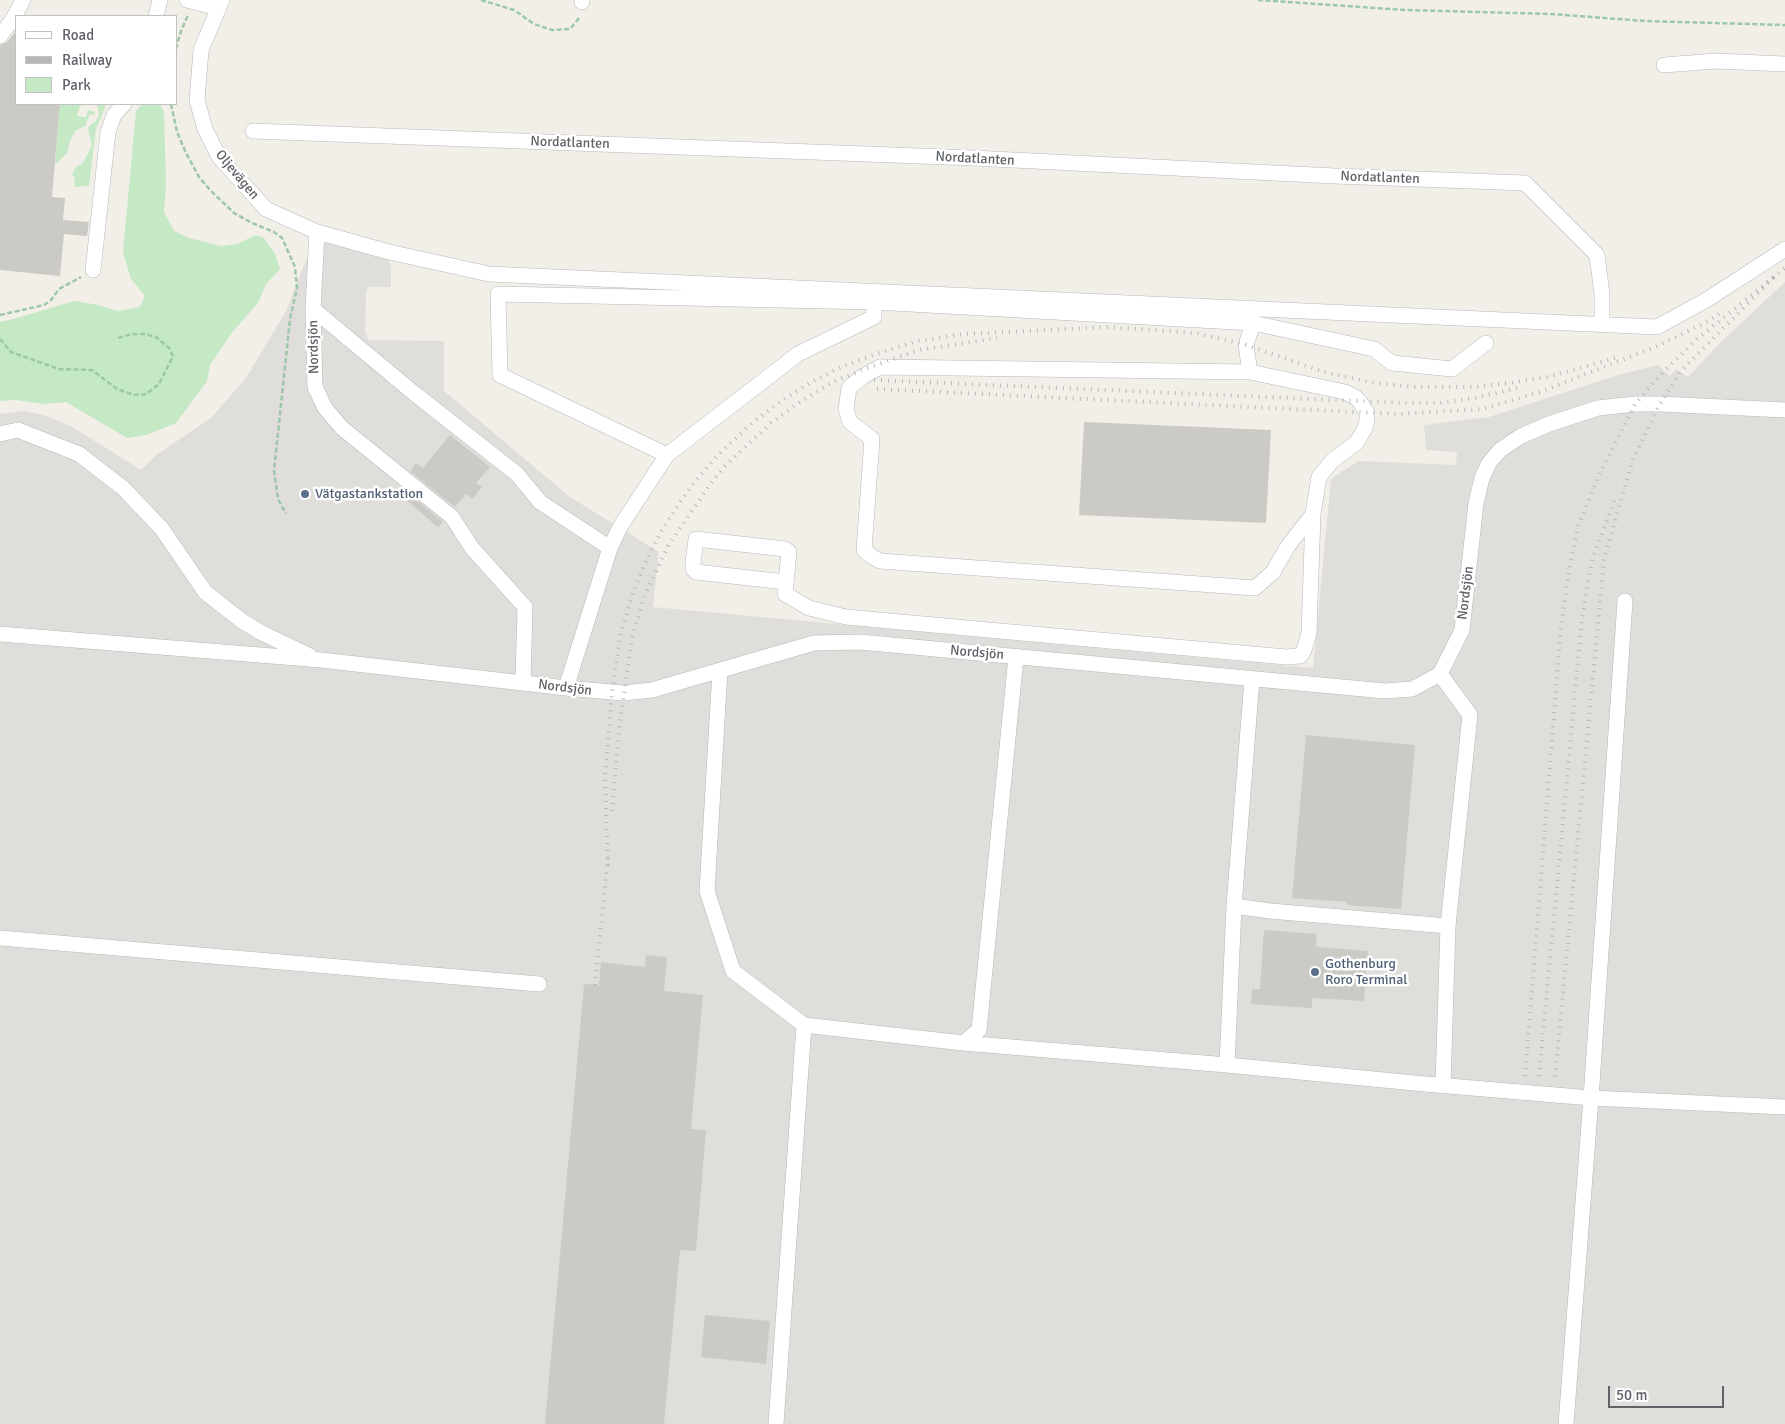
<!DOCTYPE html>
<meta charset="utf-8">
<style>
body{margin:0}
#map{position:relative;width:1785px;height:1424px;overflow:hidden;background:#f1efe8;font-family:Signika,sans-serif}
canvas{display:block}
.legend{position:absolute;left:15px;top:15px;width:162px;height:90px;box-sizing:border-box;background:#fff;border:1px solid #bfc1c3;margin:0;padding:6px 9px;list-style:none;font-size:15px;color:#5f6368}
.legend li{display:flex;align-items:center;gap:10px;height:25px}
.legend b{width:25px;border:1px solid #bfc1c3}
.scale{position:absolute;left:1608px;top:1386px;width:116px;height:22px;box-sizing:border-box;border:2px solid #5f6368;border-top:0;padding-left:6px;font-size:15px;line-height:18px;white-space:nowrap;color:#5f6368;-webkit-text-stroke:4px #fff;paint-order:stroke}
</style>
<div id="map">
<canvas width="1785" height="1424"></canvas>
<ul class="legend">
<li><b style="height:6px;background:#fff"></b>Road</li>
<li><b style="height:6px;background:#b6b7b8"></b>Railway</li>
<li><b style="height:14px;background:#c5e8c5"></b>Park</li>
</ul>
<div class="scale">50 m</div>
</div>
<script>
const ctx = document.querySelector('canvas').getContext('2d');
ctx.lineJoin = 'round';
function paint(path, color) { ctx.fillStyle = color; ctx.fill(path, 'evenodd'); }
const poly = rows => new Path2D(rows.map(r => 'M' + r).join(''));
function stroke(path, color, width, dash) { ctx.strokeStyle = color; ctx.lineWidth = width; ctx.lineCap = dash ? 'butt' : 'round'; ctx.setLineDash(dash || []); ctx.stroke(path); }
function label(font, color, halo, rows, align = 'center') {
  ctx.font = font + ' Signika,sans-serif'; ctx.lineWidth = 5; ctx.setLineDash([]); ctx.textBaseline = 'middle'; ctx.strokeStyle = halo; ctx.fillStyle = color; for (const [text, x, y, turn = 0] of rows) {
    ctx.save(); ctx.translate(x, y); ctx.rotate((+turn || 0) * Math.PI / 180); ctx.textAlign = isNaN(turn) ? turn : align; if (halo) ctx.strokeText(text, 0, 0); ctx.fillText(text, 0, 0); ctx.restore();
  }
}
const industrial = poly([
 [381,242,391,267,391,287,368,287,366,294,365,332,369,340,444,341,444,391,570,497,659,552,653,607,1313,668,1331,479,1358,461,1456,465,1457,452,1426,450,1424,425,1489,417,1618,375,1658,365,1670,376,1676,369,1688,377,1719,344,1785,282,1785,1424,0,1424,0,414,24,411,44,415,74,428,141,470,155,456,211,418,246,378,286,311,305,263,317,243]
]);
const green = poly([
 [60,104,85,104,80,106,77,116,86,117,88,110,95,112,94,115,90,114,85,126,75,131,70,141,67,153,55,165],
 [97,104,106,104,106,105,96,129,89,186,74,187,75,179,72,174,76,167,83,163,92,145,88,129,90,125,96,121,99,115],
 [143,104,160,104,164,112,166,184,164,212,174,231,189,238,221,246,237,244,256,235,264,238,275,254,280,269,266,284,258,303,234,330,222,347,210,365,207,381,176,423,146,435,127,438,66,402,45,404,15,400,0,401,0,322,17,318,74,301,99,305,117,311,140,307,145,296,131,279,123,252,136,111]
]);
const building = poly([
 [16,31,16,104,60,104,52,197,65,198,63,220,89,222,87,236,64,234,60,276,0,270,0,45,7,42],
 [1084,422,1271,430,1266,523,1079,515],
 [450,435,490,467,476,483,482,487,472,499,466,494,455,507,410,471,416,463,423,468],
 [403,489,443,522,438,527,399,494],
 [1306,735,1415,745,1401,909,1347,905,1347,902,1292,898],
 [1264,930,1317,934,1316,947,1368,951,1364,1001,1312,998,1312,1008,1251,1004,1252,989,1260,989],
 [646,955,667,957,664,991,703,995,691,1129,706,1130,696,1251,680,1250,664,1424,545,1424,584,984,599,985,601,962,645,967],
 [705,1315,770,1321,766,1364,701,1357]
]);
const path = poly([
 [481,0,514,10,534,24,552,30,570,29,580,17],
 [1258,0,1405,10,1551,14,1645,21,1785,25],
 [176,49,181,31,188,15],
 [171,104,177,132,186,153,199,177,211,191,234,213,252,223,274,232,282,238,295,267,297,288,290,319,274,471,278,499,286,514],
 [0,315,44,305,51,300,59,289,81,277],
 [0,339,11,352,59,369,92,370,117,389,134,395,146,394,159,384,173,356,169,348,156,337,145,334,132,334,118,338]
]);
const minor = poly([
 [187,0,218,8],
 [222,0,201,50,197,100,205,129,219,157,266,209,317,232,389,252,489,274,1657,327,1708,299,1785,249],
 [582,2,582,0],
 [156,16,160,0],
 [0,36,13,19,23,0],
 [1664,65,1716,61,1785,64],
 [253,131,973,158,1335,176,1525,183,1597,255,1602,294,1602,325],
 [317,232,313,309,315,387,325,408,342,428,452,517,472,548,525,607,523,683,566,688,623,693,652,690,814,643,860,642,1385,691,1412,689,1440,674,1462,630,1476,503,1482,478,1489,463,1500,450,1521,436,1549,424,1598,408,1635,404,1660,404,1785,410],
 [93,270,108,132,114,115,124,104],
 [313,309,415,394,517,474,540,502,610,548,620,527,667,455,500,375,498,294,874,302,1253,323],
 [880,367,1250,372,1345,392,1355,397,1360,402,1367,413,1367,420,1365,428,1357,442,1332,461,1319,477,1313,514,1288,546,1273,572,1255,588,880,561,871,556,864,550,872,439,850,422,846,409,849,388,862,377,880,367],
 [1250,372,1246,345,1253,323,1374,349,1392,363,1452,369,1486,343],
 [0,434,18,430,79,454,123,488,162,529,205,592,242,621,260,632,310,656],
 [667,455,798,354,874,317,874,302],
 [785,582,696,572,693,569,693,563,696,539,785,549,789,552,785,594,809,608,846,617,1286,657,1300,656,1304,650,1309,633,1313,514],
 [1625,601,1591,1098,1785,1107],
 [0,634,321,660,523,683],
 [720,670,707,891,733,971,804,1025],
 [1440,674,1470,715,1448,926,1443,1086],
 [566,688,610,548],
 [1234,906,1252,679],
 [0,938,539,984],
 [963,1043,1227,1065,1425,1084,1591,1098,1566,1424],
 [1227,1065,1234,906,1270,911,1448,926],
 [776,1424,804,1025,963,1043,979,1030,1016,657]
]);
const rail = poly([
 [1767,282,1785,268],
 [874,380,1406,403,1440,403,1475,398,1522,387],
 [877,389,1398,414,1483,409,1540,392,1655,347,1703,324,1719,314],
 [612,811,620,721,632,638,644,597,668,546,709,486,724,467,771,423,800,402,833,382,862,370,919,350,997,338],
 [608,865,605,776,612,693,620,637,633,592,647,559,663,528,681,501,696,480,717,456,753,422,784,399,810,383,841,367,876,354,917,341,965,334,1108,327,1196,333,1246,345,1324,372,1374,383,1414,387,1474,387,1509,383,1548,377,1615,358],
 [595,985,608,858],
 [1525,1076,1561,627,1569,570,1578,526,1599,475,1635,404,1664,371,1697,339,1773,278,1680,372,1660,404,1633,459,1604,559,1555,1078],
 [1539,1076,1582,618,1592,560,1616,496]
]);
const markers = [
 [305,494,5,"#5c6f8a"],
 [1315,972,5,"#5c6f8a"]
];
const streetNames = [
 ["Nordatlanten",570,143,2],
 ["Nordatlanten",975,159,3],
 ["Oljevägen",237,175,50],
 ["Nordatlanten",1380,178,2],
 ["Nordsjön",314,347,-91],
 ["Nordsjön",1466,593,-83],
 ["Nordsjön",977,653,5],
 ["Nordsjön",565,688,7]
];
const serviceNames = [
 ["Vätgastankstation",315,494],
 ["Gothenburg",1325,964],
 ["Roro Terminal",1325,980]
];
paint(industrial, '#e0deda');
paint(green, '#c5e8c5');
paint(building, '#cccac5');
stroke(minor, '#b5b8bc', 16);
stroke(path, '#9cc7a9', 2.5, [5, 2.5]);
stroke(minor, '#fff', 15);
stroke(rail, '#b6b7b8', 4, [1, 6]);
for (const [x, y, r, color] of markers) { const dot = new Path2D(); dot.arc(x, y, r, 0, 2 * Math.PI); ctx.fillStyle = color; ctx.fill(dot); stroke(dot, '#fff', 2); }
label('14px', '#5f6368', '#fff', streetNames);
label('14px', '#4e5e75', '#fff', serviceNames, 'left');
</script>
